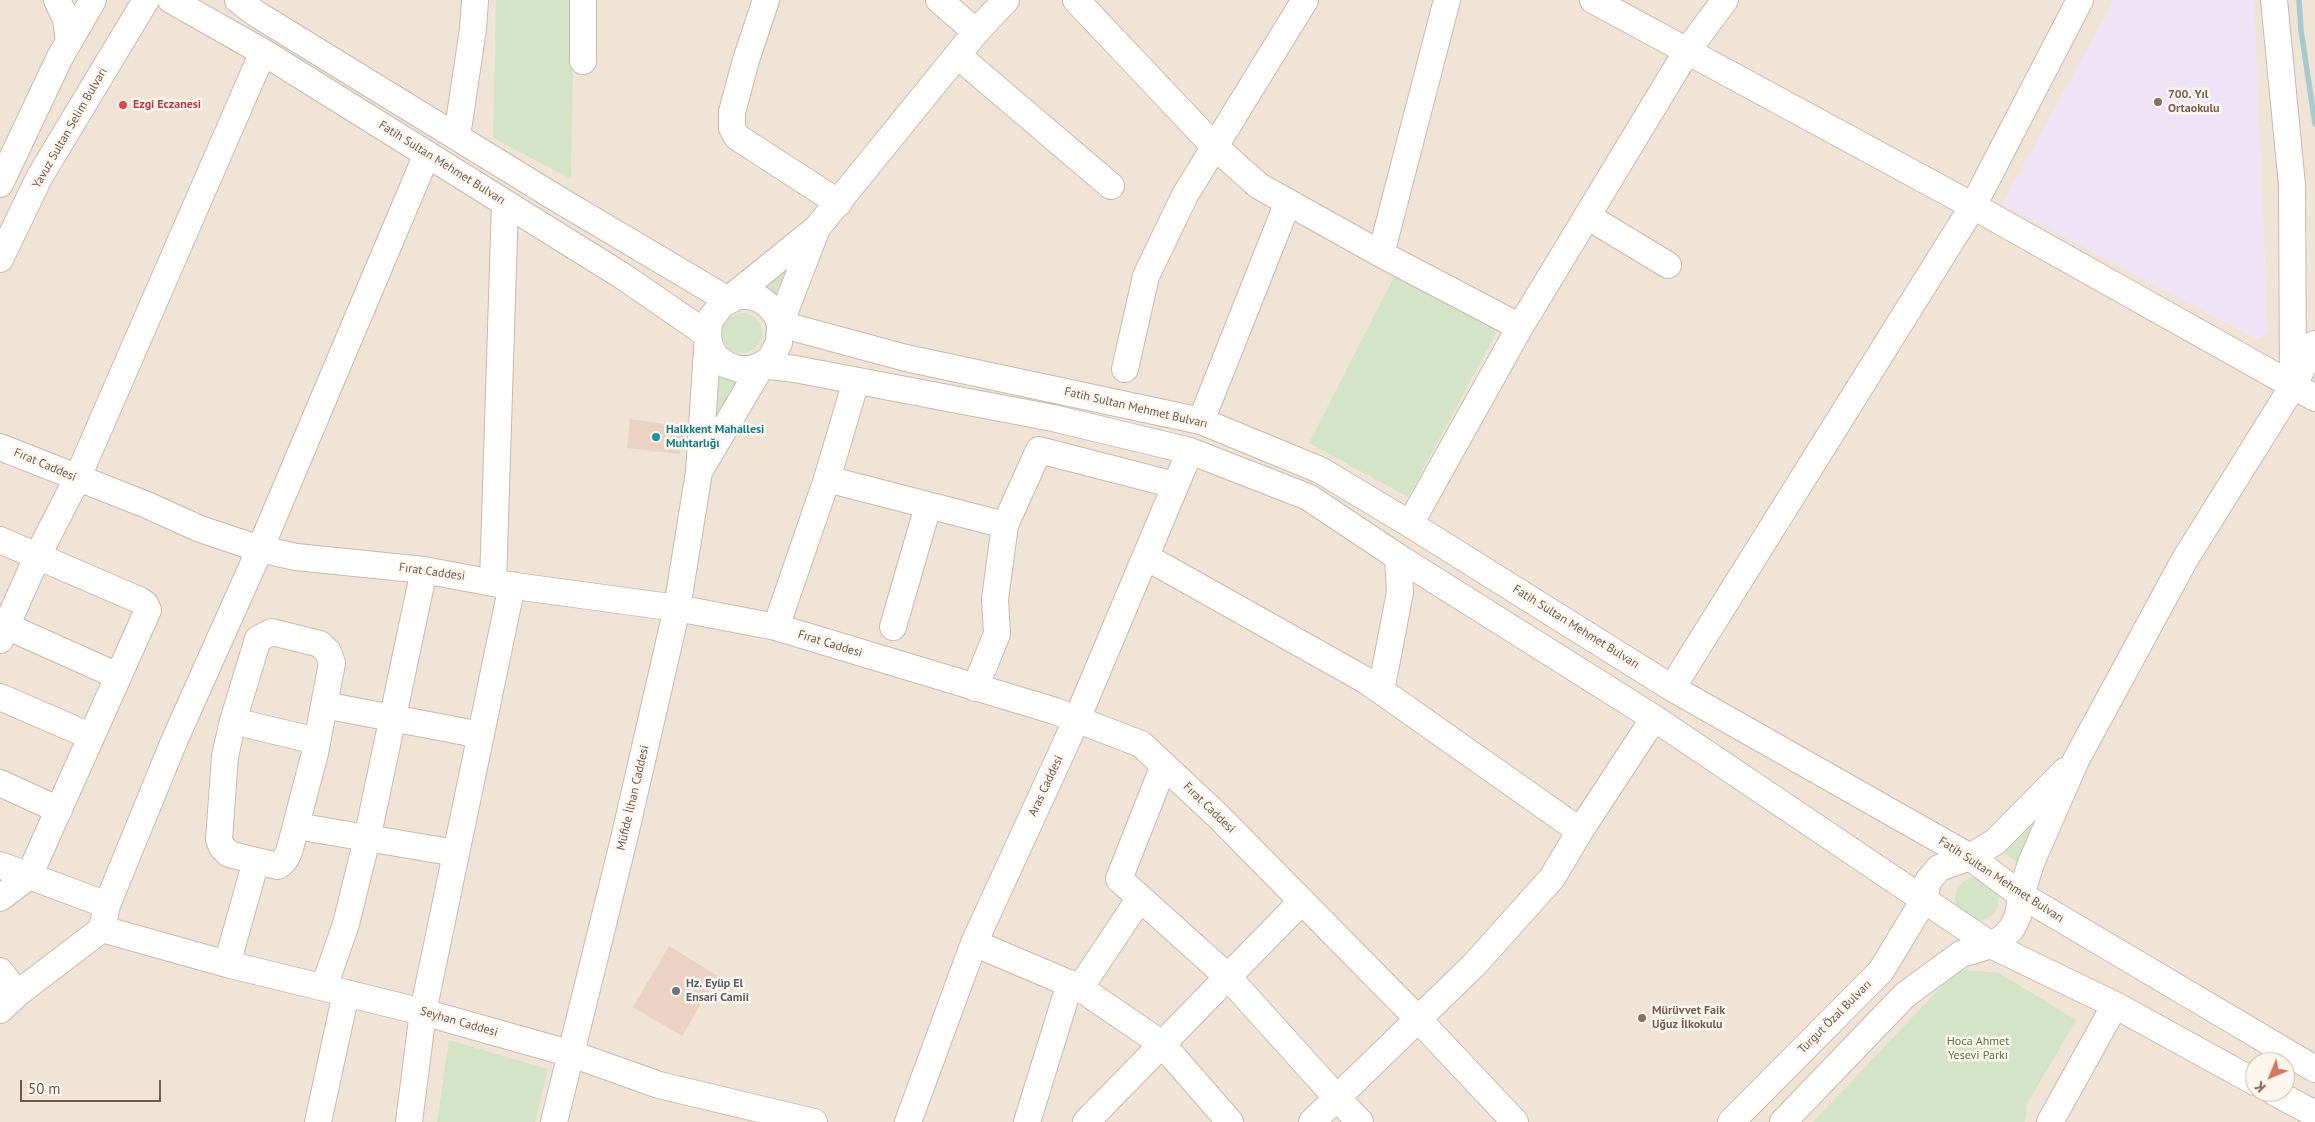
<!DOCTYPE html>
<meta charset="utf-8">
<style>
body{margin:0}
#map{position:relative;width:2315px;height:1122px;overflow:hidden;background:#f9f2e7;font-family:"PT Sans",sans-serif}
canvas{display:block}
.north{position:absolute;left:2245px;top:1052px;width:50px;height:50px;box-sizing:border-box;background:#fdf6ed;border:1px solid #c5b8ae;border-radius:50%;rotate:225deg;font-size:14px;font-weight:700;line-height:20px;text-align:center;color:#705a4f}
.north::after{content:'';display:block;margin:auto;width:18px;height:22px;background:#d4755c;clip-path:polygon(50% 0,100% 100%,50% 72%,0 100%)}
.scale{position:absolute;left:20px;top:1080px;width:141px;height:22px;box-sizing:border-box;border:2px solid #705a4f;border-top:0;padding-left:6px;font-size:15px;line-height:18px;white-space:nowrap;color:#705a4f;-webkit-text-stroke:4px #fdf6ed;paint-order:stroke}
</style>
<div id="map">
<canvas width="2315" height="1122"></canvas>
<div class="north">K</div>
<div class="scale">50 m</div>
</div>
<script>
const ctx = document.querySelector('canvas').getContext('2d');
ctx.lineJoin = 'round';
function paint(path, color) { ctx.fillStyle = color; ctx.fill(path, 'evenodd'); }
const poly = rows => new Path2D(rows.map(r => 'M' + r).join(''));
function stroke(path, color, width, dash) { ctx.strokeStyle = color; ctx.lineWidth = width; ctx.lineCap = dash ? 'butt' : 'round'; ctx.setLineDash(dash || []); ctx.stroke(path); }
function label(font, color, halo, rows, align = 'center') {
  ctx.font = font + ' "PT Sans",sans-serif'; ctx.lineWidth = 5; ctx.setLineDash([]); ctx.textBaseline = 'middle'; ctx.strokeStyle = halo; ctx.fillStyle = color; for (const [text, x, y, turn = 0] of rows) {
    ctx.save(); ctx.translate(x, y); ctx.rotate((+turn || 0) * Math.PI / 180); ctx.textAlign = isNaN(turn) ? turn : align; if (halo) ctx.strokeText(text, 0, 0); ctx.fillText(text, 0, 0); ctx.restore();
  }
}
const residential = poly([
 [0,0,2315,0,2315,1122,0,1122],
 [2255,1062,2285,1062,2285,1092,2255,1092]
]);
const education = poly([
 [2114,0,2254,0,2268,333,2258,340,2002,204]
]);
const green = poly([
 [496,0,574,0,571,179,493,138],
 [805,243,782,300,762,285],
 [1397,271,1498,330,1408,497,1309,443],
 '722 333a20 20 0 1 1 40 0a20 20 0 1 1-40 0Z',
 [718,370,741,376,707,445],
 [2049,797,2019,864,2002,851],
 '1955 899a22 22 0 1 1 44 0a22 22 0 1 1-44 0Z',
 [1958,969,1999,973,2076,1020,2027,1104,2025,1122,1813,1122],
 [449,1040,548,1069,535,1122,437,1122]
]);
const stream = poly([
 [2299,0,2301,30,2315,124]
]);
const building = poly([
 [630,419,685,427,680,454,627,448],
 [669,946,718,976,682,1036,633,1007]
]);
const minor = poly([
 [57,0,66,19,69,42],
 [171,0,263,52,624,277,708,335,699,472,677,608,624,839,554,1122],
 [238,0,255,13,556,198,728,300,817,228,976,32,1006,0],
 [766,0,746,60,732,112,732,128,737,137,839,203],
 [939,0,976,32],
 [1076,0,1214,146,1259,186,1381,254,1520,327],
 [1593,0,1973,206,2315,398],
 [2274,0,2292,185,2293,383],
 [957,55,1111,186],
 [583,61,583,0],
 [457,136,473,29,475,0],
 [0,184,60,57,93,0],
 [1587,216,1668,265],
 [817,228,780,324,906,358,1201,421,1320,470,1410,524,1672,688,1970,857,2021,895,2315,1069],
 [1381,254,1447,0],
 [0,259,40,176,146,0],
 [1125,369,1146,276,1185,195,1305,0],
 [1201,421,1288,202],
 [0,447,147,505,200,529,260,549,296,557,424,570,493,583,677,608,776,627,1055,711,1141,744,1218,816,1418,1019,1515,1122],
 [699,472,762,365,770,359,779,343,780,324,776,314,769,306,760,299,749,296,738,296,722,304,709,321,708,335,710,348,717,358,727,365,739,369,751,369,762,365,795,369,1053,418,1190,451,1308,497,1398,557,1654,718,1991,945,2115,1005,2255,1082],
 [827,479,1005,525],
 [1410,524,1520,327,1687,51,1725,0],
 [0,540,139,600,145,604,148,610,29,876,0,898],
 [1146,557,1367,681,1580,831],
 [493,583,505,203],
 [6,626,118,676],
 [776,627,827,479,856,381],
 [893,627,928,506],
 [0,640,38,555,77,479,263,52],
 [975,688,997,634,995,599,1005,525,1039,450,1175,485],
 [1672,688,1973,206,2080,0],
 [1381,691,1400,592,1398,557],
 [0,697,90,736],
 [324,705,481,735],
 [233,721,317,741],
 [1164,765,1119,879,1228,977,1337,1098,1360,1122],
 [0,783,59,810],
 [296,826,456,853],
 [0,865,107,905],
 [102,929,227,964,423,1012,572,1054,659,1085,814,1122],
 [974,943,1080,988,1162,1044,1230,1122],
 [227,964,256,861,278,866,284,861,289,852,315,753,332,663,328,652,320,644,272,632,258,639,233,721,225,756,219,840,222,847,229,854,256,861],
 [0,971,17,994],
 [324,987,346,924,367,839,424,570],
 [1080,988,1140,898],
 [0,1010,17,994,102,929,107,905,175,739,260,549,427,154],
 [2274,1092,2315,1114],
 [318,1122,346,993],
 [409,1122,423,1012,512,585],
 [908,1122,974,943,1077,719,1190,451],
 [1027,1122,1070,983],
 [1086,1122,1302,901],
 [1312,1122,1474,965,1552,878,1580,831,1654,718],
 [1731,1122,1881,971,1924,900,1928,881,1939,868,1970,857,1995,842,2065,771],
 [1783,1122,1905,995,1961,954,1991,945,2003,938,2012,928,2018,916,2021,895,2031,863,2076,760,2185,559,2293,386,2315,344],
 [2050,1122,2115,1005]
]);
const markers = [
 [2158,102,5,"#8d6e63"],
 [123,105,5,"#e0444e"],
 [656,437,5,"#0f9aa8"],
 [676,991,5,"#6b7280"],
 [1642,1018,5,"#8d6e63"]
];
const educationNames = [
 ["700. Yıl",2168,95],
 ["Ortaokulu",2168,109],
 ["Mürüvvet Faik",1652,1011],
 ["Uğuz İlkokulu",1652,1025]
];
const healthNames = [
 ["Ezgi Eczanesi",133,105]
];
const streetNames = [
 ["Yavuz Sultan Selim Bulvarı",70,128,-60],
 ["Fatih Sultan Mehmet Bulvarı",442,163,32],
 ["Fatih Sultan Mehmet Bulvarı",1136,408,13],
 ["Fırat Caddesi",45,465,23],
 ["Fırat Caddesi",432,572,8],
 ["Fatih Sultan Mehmet Bulvarı",1576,627,32],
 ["Fırat Caddesi",830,644,17],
 ["Aras Caddesi",1046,786,-65],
 ["Müfide İlhan Caddesi",633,798,-77],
 ["Fırat Caddesi",1209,808,44],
 ["Fatih Sultan Mehmet Bulvarı",2001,880,33],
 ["Turgut Özal Bulvarı",1835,1017,-45],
 ["Seyhan Caddesi",459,1022,16]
];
const cultureNames = [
 ["Halkkent Mahallesi",666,430],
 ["Muhtarlığı",666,444]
];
const worshipNames = [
 ["Hz. Eyüp El",686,984],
 ["Ensari Camii",686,998]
];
const parkNames = [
 ["Hoca Ahmet",1978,1042],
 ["Yesevi Parkı",1978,1056]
];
paint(residential, '#f0e4d6');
paint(education, '#efe4f6');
paint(green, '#d4e5c7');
stroke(stream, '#a5cbd1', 5.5);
paint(building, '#ebd2c2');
stroke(minor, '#cabaae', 28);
stroke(minor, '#fff', 26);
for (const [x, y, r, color] of markers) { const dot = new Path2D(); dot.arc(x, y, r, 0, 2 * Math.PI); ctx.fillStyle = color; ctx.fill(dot); stroke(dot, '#fdf6ed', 2); }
label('bold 12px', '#785e54', '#fdf6ed', educationNames, 'left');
label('bold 12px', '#be3a42', '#fdf6ed', healthNames, 'left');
label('12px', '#705a4f', '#fdf6ed', streetNames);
label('bold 12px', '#0d838f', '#fdf6ed', cultureNames, 'left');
label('bold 12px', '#5b616d', '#fdf6ed', worshipNames, 'left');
label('12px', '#597a4b', '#fdf6ed', parkNames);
</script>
